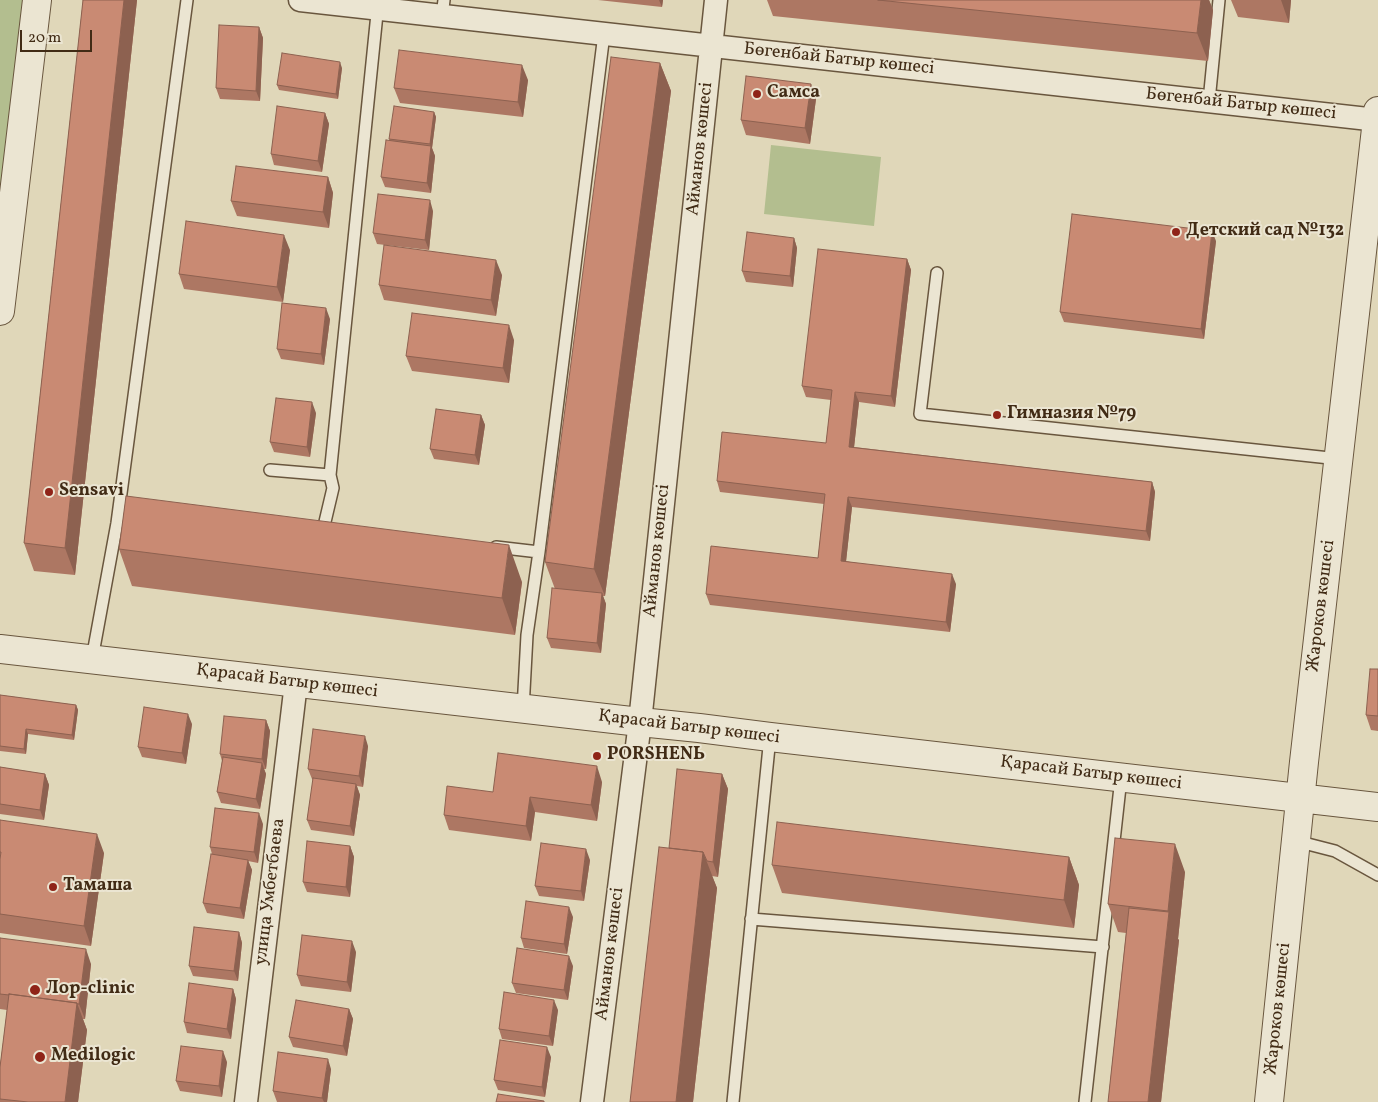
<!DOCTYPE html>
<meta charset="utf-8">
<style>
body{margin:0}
#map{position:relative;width:1378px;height:1102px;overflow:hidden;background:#e0d7b9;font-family:Vollkorn,serif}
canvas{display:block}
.scale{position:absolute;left:20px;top:30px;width:72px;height:22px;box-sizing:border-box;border:2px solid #412b15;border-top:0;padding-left:6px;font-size:15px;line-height:18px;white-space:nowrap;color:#412b15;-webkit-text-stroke:4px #ebe5d2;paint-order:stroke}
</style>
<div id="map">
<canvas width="1378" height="1102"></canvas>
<div class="scale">20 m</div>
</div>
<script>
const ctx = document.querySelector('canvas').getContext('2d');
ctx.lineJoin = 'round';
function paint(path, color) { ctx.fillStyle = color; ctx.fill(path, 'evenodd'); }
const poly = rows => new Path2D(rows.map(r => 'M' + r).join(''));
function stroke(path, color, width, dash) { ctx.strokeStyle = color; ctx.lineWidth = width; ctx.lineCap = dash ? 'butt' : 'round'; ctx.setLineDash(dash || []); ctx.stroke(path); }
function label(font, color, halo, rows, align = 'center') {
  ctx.font = font + ' Vollkorn,serif'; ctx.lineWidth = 4; ctx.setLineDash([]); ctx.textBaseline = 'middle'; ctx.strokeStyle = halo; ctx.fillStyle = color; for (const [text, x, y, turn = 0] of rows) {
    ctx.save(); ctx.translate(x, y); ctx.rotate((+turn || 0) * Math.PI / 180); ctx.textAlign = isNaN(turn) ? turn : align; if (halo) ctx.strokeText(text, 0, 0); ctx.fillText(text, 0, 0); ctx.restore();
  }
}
const green = poly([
 [0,0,36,0,0,246],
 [771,145,881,157,874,226,764,214]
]);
const service = poly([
 [442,16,444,0],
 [1209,101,1219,0],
 [937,273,920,414,1339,459],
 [270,470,330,475,333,488,324,526],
 [330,475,378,4],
 [496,547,539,552],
 [92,659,117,523,187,0],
 [523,709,527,635,539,552,604,34],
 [1296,841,1335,851,1378,875],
 [751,919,1103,947],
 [733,1102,770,737],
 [1085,1102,1121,778]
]);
const minor = poly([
 [300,0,1378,120],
 [246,1102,296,683],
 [592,1102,640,722,716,0]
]);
const tertiary = poly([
 [0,311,37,0],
 [0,649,640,722,699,728,770,737,1378,807],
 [1269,1102,1304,762,1378,111]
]);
const wall = poly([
 [83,0,137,0,75,575,34,571,24,543],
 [598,0,663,0,662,7],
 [767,0,1209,0,1213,10,1208,61,773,16],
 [1231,0,1291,0,1289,23,1238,17],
 [259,27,263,38,260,101,220,99,216,88],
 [660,63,671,91,605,596,603,596,606,604,601,653,551,648,547,638,555,589,545,562],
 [342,68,338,99,279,90,277,85],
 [528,80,523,117,400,103,394,88],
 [816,99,810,144,746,135,741,120],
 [434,112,436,117,432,148,435,156,431,193,385,187,381,177,390,141,389,139],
 [325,113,329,124,322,172,274,165,271,154],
 [328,177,333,193,329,228,237,216,231,201],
 [433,211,429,250,377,244,373,233],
 [794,238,797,248,793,287,746,282,742,271],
 [1216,241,1204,339,1064,322,1060,312],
 [290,250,283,302,184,289,179,274],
 [907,259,911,270,895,407,859,402,854,447,1152,482,1155,492,1150,541,852,507,846,561,956,584,950,632,710,605,706,594,818,558,824,504,720,492,717,481,826,443,831,400,806,397,802,386],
 [502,275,496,316,384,300,379,285],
 [330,319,324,365,281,359,277,349],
 [514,340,509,383,412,371,406,356],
 [316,413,310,457,274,452,270,442],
 [481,415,485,425,479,465,434,459,430,449],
 [119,549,522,582,515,635,132,586],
 [1378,669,1378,731,1371,730,1366,715],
 [0,695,76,705,78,710,74,740,28,734,26,754,0,751],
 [266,720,270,731,266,769,264,769,266,774,260,809,221,803,217,792,222,761,220,754],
 [192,724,186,764,142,757,138,747],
 [368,746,363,787,357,786,360,795,354,836,311,830,307,820,313,780,312,779,308,769],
 [0,767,45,774,49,785,44,820,0,814],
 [722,774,728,789,718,877,712,876,717,888,693,1102,630,1102,669,848],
 [602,782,597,821,535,812,531,841,449,830,444,815,493,792],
 [0,820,104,853,91,946,0,933],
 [263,824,258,863,248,861,252,870,244,919,207,913,203,903,212,854,210,847],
 [350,846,354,857,350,897,307,892,303,882],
 [1069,857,1079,885,1074,928,782,893,772,865],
 [590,860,584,901,539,896,535,886],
 [1185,872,1178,939,1179,940,1161,1102,1108,1102,1126,933,1118,932,1108,904],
 [573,917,567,954,524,948,521,938],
 [239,932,242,943,238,981,193,976,189,966],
 [0,938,91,964,85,1019,83,1019,87,1030,78,1102,0,1102,0,1067,7,1010,0,1009],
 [356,952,351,992,301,986,297,975],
 [573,966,568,1000,516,993,512,983],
 [233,989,236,999,231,1039,187,1033,184,1022],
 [349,1009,353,1019,347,1056,293,1047,289,1037],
 [558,1010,553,1046,502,1039,499,1029],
 [551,1057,545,1097,498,1090,494,1080],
 [227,1062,222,1097,180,1091,176,1081],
 [331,1069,327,1102,277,1102,273,1091]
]);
const shadedWall = poly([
 [124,0,137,0,75,575,65,548],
 [659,0,663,0,662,7],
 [1201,0,1209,0,1213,10,1208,61,1197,33],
 [1281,0,1291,0,1289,23],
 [259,27,263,38,260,101,256,91],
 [340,62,342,68,338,99,336,94],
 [660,63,671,91,605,596,594,569],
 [522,65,528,80,523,117,518,102],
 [811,84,816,99,810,144,805,128],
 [434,112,436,117,432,148,435,156,431,193,427,183,431,148,430,144],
 [325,113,329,124,322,172,318,161],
 [328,177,333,193,329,228,323,212],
 [430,200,433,211,429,250,425,240],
 [1212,231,1216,241,1204,339,1201,329],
 [284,235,290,250,283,302,277,287],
 [794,238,797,248,793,287,790,276],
 [907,259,911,270,895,407,891,396],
 [496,260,502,275,496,316,491,300],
 [326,308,330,319,324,365,321,354],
 [509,325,514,340,509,383,503,368],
 [855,392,859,402,853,457,849,447],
 [312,402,316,413,310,457,307,447],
 [481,415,485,425,479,465,475,455],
 [1152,482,1155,492,1150,541,1146,531],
 [848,497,852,507,845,571,841,561],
 [509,545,522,582,515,635,502,598],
 [952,574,956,584,950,632,946,622],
 [602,593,606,604,601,653,597,643],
 [76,705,78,710,74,740,72,735],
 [188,714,192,724,186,764,182,753],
 [266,720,270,731,266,769,262,759],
 [26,729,28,734,26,754,24,749],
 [365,736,368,746,363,787,359,776],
 [262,763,266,774,260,809,256,799],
 [597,766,602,782,597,821,591,805],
 [45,774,49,785,44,820,40,810],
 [722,774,728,789,718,877,713,862],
 [356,784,360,795,354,836,350,826],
 [530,797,535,812,531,841,526,826],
 [259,813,263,824,258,863,254,852],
 [97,834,104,853,91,946,84,926],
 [1175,844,1185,872,1178,939,1179,940,1161,1102,1148,1102,1169,913,1168,911],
 [350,846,354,857,350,897,346,887],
 [586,849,590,860,584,901,581,891],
 [703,852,717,888,693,1102,676,1102],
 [1069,857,1079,885,1074,928,1064,900],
 [248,860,252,870,244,919,240,908],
 [569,907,573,917,567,954,564,944],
 [239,932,242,943,238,981,234,971],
 [352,941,356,952,351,992,347,982],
 [86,949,91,964,85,1019,79,1004],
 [569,956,573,966,568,1000,564,990],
 [233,989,236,999,231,1039,227,1029],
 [554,1000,558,1010,553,1046,549,1036],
 [77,1003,87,1030,78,1102,65,1102],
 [349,1009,353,1019,347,1056,343,1046],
 [547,1047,551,1057,545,1097,542,1087],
 [223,1051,227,1062,222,1097,219,1086],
 [328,1059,331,1069,327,1102,324,1102,322,1098]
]);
const building = poly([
 [83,0,124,0,65,548,24,543,83,0],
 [878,0,1201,0,1197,33,878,0],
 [219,25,259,27,256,91,216,88,219,25],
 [399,50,522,65,518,102,394,88,399,50],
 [282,53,340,62,336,94,277,85,282,53],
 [611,57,660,63,594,569,545,562,611,57],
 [746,76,811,84,805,128,741,120,746,76],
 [277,106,325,113,318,161,271,154,277,106],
 [394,106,434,112,430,144,389,139,394,106],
 [386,140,431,146,427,183,381,177,386,140],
 [236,166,328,177,323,212,231,201,236,166],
 [378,194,430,200,425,240,373,233,378,194],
 [1072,214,1212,231,1201,329,1060,312,1072,214],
 [186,221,284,235,277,287,179,274,186,221],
 [747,232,794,238,790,276,742,271,747,232],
 [384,245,496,260,491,300,379,285,384,245],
 [818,249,907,259,891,396,855,392,849,447,1152,482,1146,531,848,497,841,561,952,574,946,622,706,594,711,546,818,558,825,494,717,481,722,432,826,443,832,390,802,386,818,249],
 [282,303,326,308,321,354,277,349,282,303],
 [412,313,509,325,503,368,406,356,412,313],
 [276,398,312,402,307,447,270,442,276,398],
 [436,409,481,415,475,455,430,449,436,409],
 [126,496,509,545,502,598,119,549,126,496],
 [552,588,602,593,597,643,547,638,552,588],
 [1370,669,1378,669,1378,716,1366,715,1370,669],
 [0,695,76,705,72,735,26,729,24,749,0,746,0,695],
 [144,707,188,714,182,753,138,747,144,707],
 [224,716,266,720,262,759,220,754,224,716],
 [313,729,365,736,359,776,308,769,313,729],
 [498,753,597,766,591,805,530,797,526,826,444,815,447,786,493,792,498,753],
 [223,757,262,763,256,799,217,792,223,757],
 [0,767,45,774,40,810,0,804,0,767],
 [677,769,722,774,713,862,707,861,703,852,669,848,677,769],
 [313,778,356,784,350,826,307,820,313,778],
 [215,808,259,813,254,852,210,847,215,808],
 [0,820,97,834,84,926,0,914,0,859,1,852,0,852,0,820],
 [777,822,1069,857,1064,900,772,865,777,822],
 [1115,838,1175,844,1168,911,1108,904,1115,838],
 [307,841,350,846,346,887,303,882,307,841],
 [541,843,586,849,581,891,535,886,541,843],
 [659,847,703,852,676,1102,630,1102,659,847],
 [211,854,248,860,240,908,203,903,211,854],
 [526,901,569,907,564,944,521,938,526,901],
 [1129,908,1169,912,1148,1102,1108,1102,1129,908],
 [194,927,239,932,234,971,189,966,194,927],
 [302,935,352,941,347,982,297,975,302,935],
 [0,938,86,949,79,1004,77,1004,77,1003,9,994,9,995,0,994,0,938],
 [517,948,569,956,564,990,512,983,517,948],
 [189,983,233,989,227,1029,184,1022,189,983],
 [504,992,554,1000,549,1036,499,1029,504,992],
 [9,994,77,1003,65,1102,28,1102,0,1099,0,1067,9,994],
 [296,1000,349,1009,343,1046,289,1037,296,1000],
 [500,1040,547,1047,542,1087,494,1080,500,1040],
 [181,1046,223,1051,219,1086,176,1081,181,1046],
 [278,1052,328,1059,322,1098,273,1091,278,1052],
 [498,1094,544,1101,544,1102,496,1102,498,1094]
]);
const markers = [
 [757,94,5,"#8f2418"],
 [1176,232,5,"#8f2418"],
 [997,415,5,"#8f2418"],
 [49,492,5,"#8f2418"],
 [597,756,5,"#8f2418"],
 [53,887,5,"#8f2418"],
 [35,990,6,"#8f2418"],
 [40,1057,6,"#8f2418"]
];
const streetNames = [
 ["Бөгенбай Батыр көшесі",839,60,6],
 ["Бөгенбай Батыр көшесі",1241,105,6],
 ["Айманов көшесі",701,149,-84],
 ["Айманов көшесі",658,551,-84],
 ["Жароков көшесі",1322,606,-83],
 ["Қарасай Батыр көшесі",287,682,7],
 ["Қарасай Батыр көшесі",689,728,7],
 ["Қарасай Батыр көшесі",1091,774,7],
 ["улица Умбетбаева",271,892,-83],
 ["Айманов көшесі",611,954,-83],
 ["Жароков көшесі",1279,1009,-84]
];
const poiNames = [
 ["Самса",767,94],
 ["Детский сад №132",1186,232],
 ["Гимназия №79",1007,415],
 ["Sensavi",59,492],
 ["PORSHENЬ",607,756],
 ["Тамаша",63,887],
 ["Лор-clinic",46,990],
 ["Medilogic",51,1057]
];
paint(green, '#b3be8f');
stroke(service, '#69563e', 14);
stroke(minor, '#69563e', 25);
stroke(tertiary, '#69563e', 30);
stroke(service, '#ebe5d2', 11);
stroke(minor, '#ebe5d2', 22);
stroke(tertiary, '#ebe5d2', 28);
paint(wall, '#ad7763');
paint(shadedWall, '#8d6150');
paint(building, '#c98a73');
stroke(building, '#8d6150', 1);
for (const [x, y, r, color] of markers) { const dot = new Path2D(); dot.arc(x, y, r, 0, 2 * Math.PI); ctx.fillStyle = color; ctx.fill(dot); stroke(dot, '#ebe5d2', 2); }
label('18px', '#412b15', '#ebe5d2', streetNames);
label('bold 18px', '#412b15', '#ebe5d2', poiNames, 'left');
</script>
